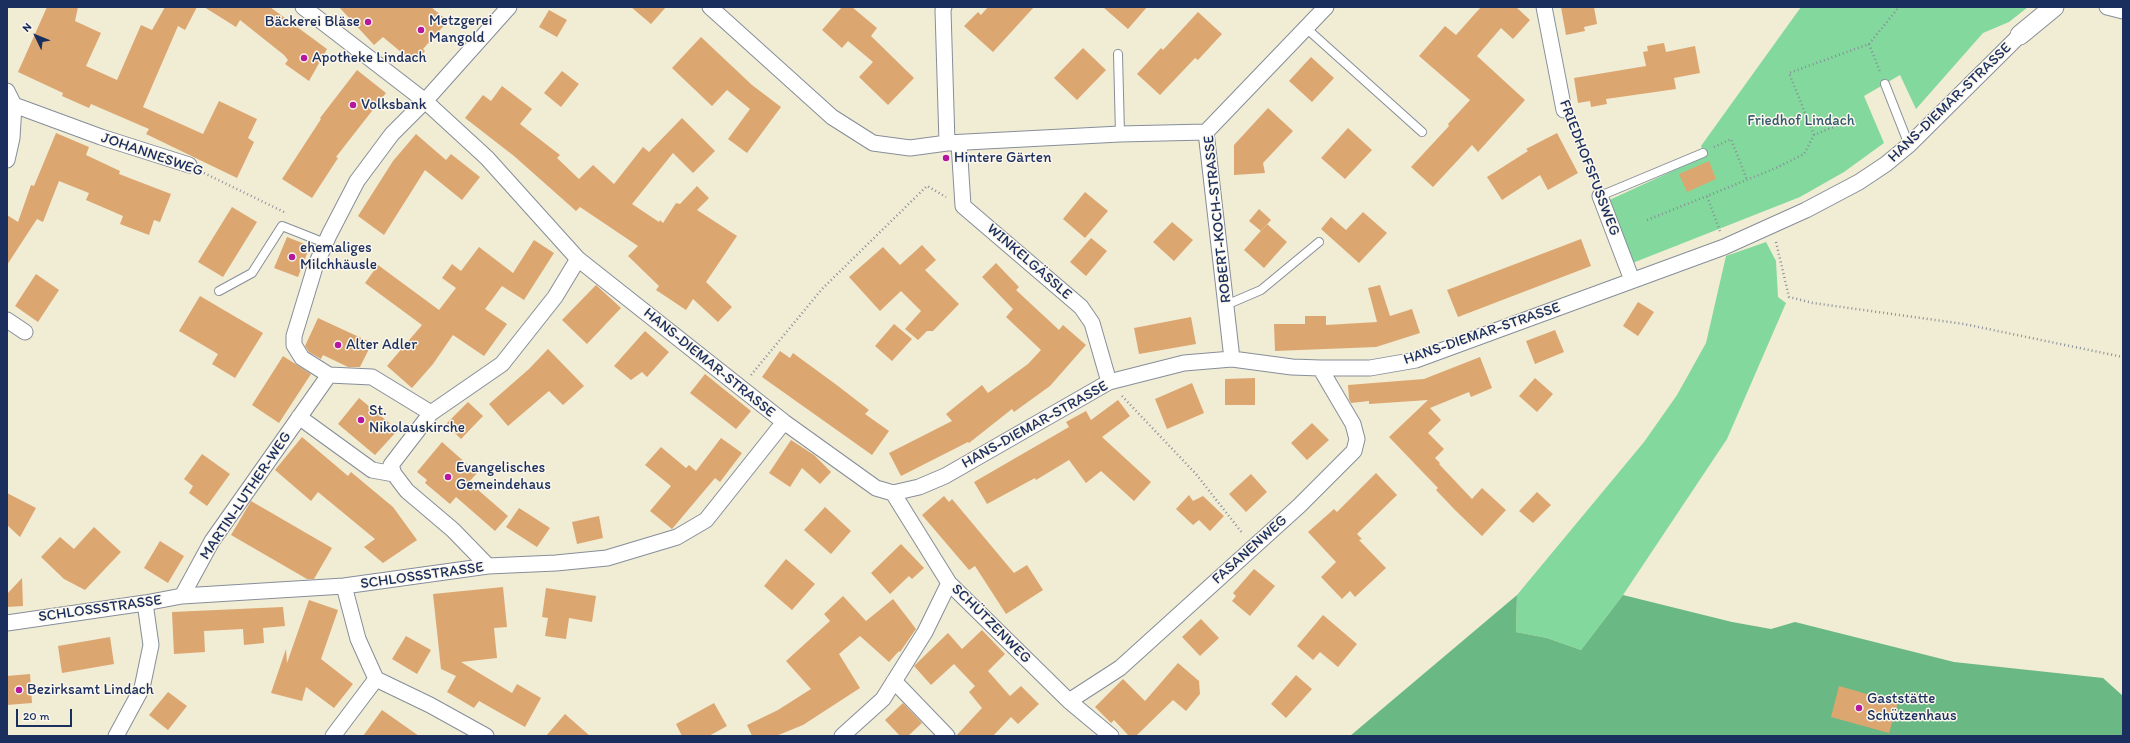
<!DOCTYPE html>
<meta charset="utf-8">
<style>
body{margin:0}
#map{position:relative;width:2130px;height:743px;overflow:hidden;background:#f1ecd4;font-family:Itim,sans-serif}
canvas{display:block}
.frame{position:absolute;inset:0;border:8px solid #1b2f5e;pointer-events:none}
.north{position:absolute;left:16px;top:16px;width:40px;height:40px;-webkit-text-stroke:3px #fbf7ec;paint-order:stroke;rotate:313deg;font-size:11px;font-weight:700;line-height:16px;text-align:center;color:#1b2f5e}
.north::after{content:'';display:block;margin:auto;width:14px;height:18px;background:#1b2f5e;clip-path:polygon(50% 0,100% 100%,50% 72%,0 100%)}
.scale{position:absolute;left:16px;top:709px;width:56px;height:18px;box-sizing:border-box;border:2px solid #1b2f5e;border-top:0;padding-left:5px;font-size:12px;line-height:14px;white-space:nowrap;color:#1b2f5e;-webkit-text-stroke:3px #fbf7ec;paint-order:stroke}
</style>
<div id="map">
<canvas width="2130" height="743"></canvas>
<div class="frame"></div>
<div class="north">N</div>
<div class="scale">20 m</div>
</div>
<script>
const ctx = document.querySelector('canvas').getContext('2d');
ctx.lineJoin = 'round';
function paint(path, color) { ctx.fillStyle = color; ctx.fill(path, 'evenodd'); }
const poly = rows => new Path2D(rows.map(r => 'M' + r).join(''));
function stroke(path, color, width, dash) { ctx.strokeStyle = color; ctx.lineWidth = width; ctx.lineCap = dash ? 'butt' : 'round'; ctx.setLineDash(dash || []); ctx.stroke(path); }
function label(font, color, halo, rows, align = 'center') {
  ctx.font = font + ' Itim,sans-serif'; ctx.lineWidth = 3; ctx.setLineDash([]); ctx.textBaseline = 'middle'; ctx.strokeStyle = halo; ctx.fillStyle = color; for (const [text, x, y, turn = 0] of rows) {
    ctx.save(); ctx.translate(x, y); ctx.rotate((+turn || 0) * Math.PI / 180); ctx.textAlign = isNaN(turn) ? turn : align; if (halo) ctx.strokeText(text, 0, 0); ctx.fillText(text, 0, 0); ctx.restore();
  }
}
const green = poly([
 [1801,7,2028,7,2009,22,1983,33,1916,109,1900,75,1864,96,1884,143,1844,172,1800,197,1630,264,1605,202,1705,156,1701,146],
 [1766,242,1776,261,1778,297,1786,303,1727,439,1623,595,1581,650,1547,638,1516,632,1517,595,1644,442,1677,395,1706,343,1726,256]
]);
const forest = poly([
 [1517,595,1516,632,1547,638,1581,650,1623,595,1732,622,1771,629,1795,622,1954,662,2103,678,2123,696,2123,736,1350,736]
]);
const building = poly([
 [47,7,78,7,75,21,101,33,86,66,117,80,141,25,152,30,165,7,197,7,185,30,178,26,143,107,203,134,219,101,257,119,248,138,254,142,237,178,146,134,149,129,91,104,89,108,62,96,63,93,18,72],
 [204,7,270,7,327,49,309,81,285,64,288,60,284,55,240,20,236,27],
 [339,7,431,7,448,21,423,49,425,51,414,63,383,37,374,45],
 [631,7,666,7,651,24],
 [842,7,852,7,877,28,871,36,914,78,888,105,859,77,873,62,848,41,842,48,822,30],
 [988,7,1034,7,993,52,964,26,978,12,981,15],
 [1103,7,1147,7,1128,29],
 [1481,7,1516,7,1530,20,1513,39,1501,28,1477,56,1525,100,1478,152,1472,145,1433,187,1411,167,1449,126,1448,124,1470,100,1419,56,1445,26,1456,35],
 [1561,7,1594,7,1597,24,1584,27,1585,31,1566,35],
 [549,10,567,20,557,37,539,27],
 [1198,12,1222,34,1198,60,1195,58,1160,95,1137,74,1161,48,1163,50],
 [701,37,752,85,781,107,747,153,728,139,750,109,727,90,712,106,672,68],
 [1664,43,1666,52,1695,46,1700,73,1674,78,1676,89,1606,99,1607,104,1591,107,1590,101,1578,103,1574,78,1646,66,1643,52,1648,51,1647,46],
 [1083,48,1106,70,1077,100,1054,78],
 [1311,57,1334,78,1312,102,1289,81],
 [357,70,386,93,336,157,338,158,312,198,282,179,321,119,320,118],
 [562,71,579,84,561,107,544,93],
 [502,86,532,109,520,124,560,155,557,158,579,179,593,165,614,184,643,147,649,152,682,118,715,151,693,173,673,153,632,204,659,222,660,220,663,223,676,203,680,204,697,186,709,198,697,210,737,236,706,282,732,307,718,322,693,299,686,310,656,290,659,286,628,256,638,246,580,207,576,211,514,156,465,118,483,95,491,101],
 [1268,108,1293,131,1263,163,1265,173,1234,175,1234,145],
 [1348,128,1372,150,1345,179,1321,158],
 [56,133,89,147,86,155,120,171,119,174,171,194,160,222,154,220,149,235,120,224,123,216,86,200,89,193,59,181,43,222,37,219,7,265,7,215,18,222,31,185,34,186],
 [1557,133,1578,173,1548,190,1540,175,1502,200,1487,177,1528,151,1526,149],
 [416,134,446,160,451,154,480,177,462,200,425,170,384,235,358,216,393,161],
 [1709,161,1716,179,1687,192,1679,174],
 [1085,192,1108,211,1085,238,1063,219],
 [232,207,257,222,223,277,198,262],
 [1259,209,1271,220,1261,231,1249,221],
 [1363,212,1387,233,1359,263,1321,229,1331,217,1346,230],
 [1172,222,1193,240,1174,261,1153,242],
 [1267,224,1287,242,1264,268,1244,250],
 [287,237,310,246,298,277,274,268],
 [1091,238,1107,251,1086,276,1070,262],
 [1581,239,1591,266,1458,317,1447,290],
 [534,240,554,253,524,300,502,286,485,309,507,324,484,356,453,335,433,364,412,388,387,366,422,325,365,283,378,265,439,310,456,288,442,278,452,264,461,271,479,247,513,273],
 [922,245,936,260,925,270,959,304,933,331,927,331,918,340,905,329,921,311,901,291,880,311,849,277,883,247,900,265],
 [996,263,1019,287,1016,290,1059,330,1063,325,1086,345,1050,386,1014,412,1012,409,969,443,968,442,901,476,889,453,952,421,946,414,982,385,988,393,1028,364,1041,350,1006,317,1013,309,982,277],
 [36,274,59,290,38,322,15,306],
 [596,285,621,308,587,344,562,320],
 [1380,285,1390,316,1412,309,1420,333,1376,347,1275,351,1274,324,1305,324,1305,316,1326,316,1326,325,1377,322,1368,288],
 [200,296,263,333,235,378,212,364,218,354,179,331],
 [1638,302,1654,312,1638,336,1623,326],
 [1191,317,1196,344,1139,354,1134,328],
 [318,318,372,343,360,367,348,367,323,355,321,359,309,352,305,346],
 [894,324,912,339,892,361,875,346],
 [1555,330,1564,352,1535,364,1526,341],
 [645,331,669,352,647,377,642,372,631,380,614,366],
 [548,349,584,386,563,405,549,391,508,426,489,404,529,369],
 [780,351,790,358,793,353,838,386,869,410,865,414,889,431,872,455,762,377],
 [283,356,311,374,279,423,252,405],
 [1480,357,1492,388,1471,397,1469,392,1430,408,1441,420,1428,433,1444,449,1435,458,1440,463,1439,464,1472,499,1482,488,1506,510,1482,536,1455,510,1436,490,1438,488,1389,437,1428,400,1369,404,1369,401,1351,403,1349,399,1348,385,1424,379],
 [705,374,751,411,736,429,690,393],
 [1255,378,1255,405,1225,405,1225,379],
 [1535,378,1553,394,1537,412,1519,396],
 [1192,383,1204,413,1167,429,1155,399],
 [359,398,398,430,375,455,338,424],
 [1118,400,1130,416,1102,437,1151,482,1134,501,1101,471,1086,483,1069,460,1036,480,1035,478,987,504,974,482,1069,427,1066,422,1086,411,1091,420],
 [468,402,483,416,461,439,446,424],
 [1312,423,1329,440,1307,460,1291,443],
 [302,437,348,476,351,472,393,507,417,540,383,563,364,547,375,539,318,492,311,501,275,470],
 [721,438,742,453,720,482,715,478,672,529,650,511,671,486,645,465,661,447,686,468,689,465,696,471],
 [791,440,814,455,831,472,820,484,802,468,790,487,769,473],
 [442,442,477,473,469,482,508,516,495,531,456,497,450,504,425,483,427,480,417,472],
 [202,454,230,474,207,506,189,493,193,486,184,479],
 [1376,473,1397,495,1357,534,1362,539,1359,540,1386,568,1355,597,1350,591,1342,599,1321,577,1336,562,1308,532,1334,509,1337,512],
 [1251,474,1267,492,1246,512,1229,494],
 [1537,492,1551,505,1533,523,1519,511],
 [7,493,36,508,20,537,7,525],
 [1189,495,1193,501,1203,496,1224,516,1210,531,1199,520,1193,525,1176,509],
 [944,496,949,502,952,499,1014,573,1027,565,1043,590,1006,614,975,566,969,570,922,515],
 [251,501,332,548,314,579,307,579,231,535],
 [825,507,851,531,831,554,804,530],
 [519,508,550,528,537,547,506,527],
 [599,516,603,538,577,544,572,522],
 [94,527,121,552,85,590,64,579,41,557,60,537,74,549],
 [160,541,184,556,168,583,144,568],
 [901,544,924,568,912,579,909,576,890,594,871,573],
 [786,559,815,584,792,610,764,586],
 [1254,569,1275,586,1250,616,1232,601,1236,596,1233,593],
 [22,578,23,606,7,607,7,594],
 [503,587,507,627,494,628,497,658,461,662,512,693,517,684,541,698,525,727,479,701,474,708,447,692,456,676,441,669,433,594],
 [546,588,596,596,592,622,569,618,566,639,545,636,548,618,542,617],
 [843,596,866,621,893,599,916,629,900,652,899,651,889,662,860,636,839,654,860,688,803,725,776,736,752,736,747,725,778,710,811,689,786,661,830,621,824,614],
 [309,600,338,610,321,659,353,684,334,708,306,687,302,701,271,693,286,649,287,663],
 [283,607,285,626,263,628,264,643,244,645,243,629,204,631,205,652,174,654,172,612],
 [1323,615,1357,644,1338,667,1320,652,1313,660,1297,646],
 [1201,619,1219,638,1200,656,1182,637],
 [982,630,1005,654,988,671,1010,696,1021,686,1039,704,1018,724,1011,717,993,736,956,736,982,708,969,692,975,686,954,664,931,685,914,666,948,633,962,649],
 [406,636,431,650,417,674,392,659],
 [110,637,114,664,62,673,58,646],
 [1178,663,1199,681,1200,694,1186,711,1173,700,1136,736,1129,736,1114,720,1111,723,1095,707,1123,679,1145,701],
 [30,674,32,703,7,705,7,676],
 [1296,675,1312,689,1286,718,1271,704],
 [1839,686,1898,703,1889,733,1831,717],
 [168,692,187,706,168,730,149,715],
 [714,703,727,726,709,736,682,736,676,724],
 [903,703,922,723,908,736,900,736,885,720],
 [382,710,419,736,363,736],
 [565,714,590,736,546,736]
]);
const path = poly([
 [1869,44,1899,7],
 [1570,125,1594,181],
 [1814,135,1789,73,1869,44,1880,72],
 [1714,147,1731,139,1747,180],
 [204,173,284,212],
 [1647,220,1707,196],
 [1720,231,1707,196,1776,168,1804,154,1814,135,1850,120],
 [1776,242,1789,297,1813,303,1964,324,2123,357],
 [751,375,822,289,927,186,946,197],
 [1122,396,1196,474,1243,534]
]);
const service = poly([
 [1306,28,1422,132],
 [1118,54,1120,134],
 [1885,84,1909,145],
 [1600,196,1703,153],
 [219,291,252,273,282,226,325,243],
 [1226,305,1261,290,1319,242]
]);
const minor = poly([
 [303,7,425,101,487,158,578,259,784,422,876,488,893,493,919,487,945,476,1109,382,1184,363,1232,359,1292,367,1320,368,1370,368,1416,360,1724,247,1806,210,1859,182,1886,164,1909,145,2020,35],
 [710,7,832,117,873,143,910,148,947,143,1120,134,1206,132],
 [944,7,943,10,947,143],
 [1544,7,1564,110],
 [2107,7,2123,11],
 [7,91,14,105,12,138,7,160],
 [14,105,101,137,189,165],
 [1206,132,1232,359],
 [1206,132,1326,7],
 [959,143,963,206,1081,307,1092,323,1109,382],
 [1600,196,1632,280],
 [7,320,25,332],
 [431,413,372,377,329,375,302,358,294,345,294,336,315,267,329,235,357,181,392,134,425,101,509,7],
 [299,417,372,470,394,474],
 [893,493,949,583,1069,701,1111,736],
 [488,566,453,530,407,491,394,474,391,465,431,413,502,364,555,297,578,259],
 [344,586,358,639,376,679,430,705,486,736],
 [182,596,212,541,329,375],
 [7,623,145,603,182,596,344,586,488,566,556,563,607,558,677,537,706,520,784,422],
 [894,681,947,736],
 [1069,701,1120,668,1299,506,1354,451,1357,439,1353,424,1320,368],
 [116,736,142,688,151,645,145,603],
 [333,736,376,679],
 [842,736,883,699,925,632,949,583]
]);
const tertiary = poly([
 [2020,35,2054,7]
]);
const markers = [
 [368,22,4,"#b5179e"],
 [421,30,4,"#b5179e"],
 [304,58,4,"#b5179e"],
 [353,105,4,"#b5179e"],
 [946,158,4,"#b5179e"],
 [292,257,4,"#b5179e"],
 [338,345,4,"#b5179e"],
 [361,420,4,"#b5179e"],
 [448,477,4,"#b5179e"],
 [19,690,4,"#b5179e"],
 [1859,708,4,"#b5179e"]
];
const poiNames = [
 ["Metzgerei",429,21],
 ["Mangold",429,38],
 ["Bäckerei Bläse",360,22,"right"],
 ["Apotheke Lindach",312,58],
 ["Volksbank",361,105],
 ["Hintere Gärten",954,158],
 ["ehemaliges",300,248],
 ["Milchhäusle",300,265],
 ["Alter Adler",346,345],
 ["St.",369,411],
 ["Nikolauskirche",369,428],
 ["Evangelisches",456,468],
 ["Gemeindehaus",456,485],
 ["Bezirksamt Lindach",27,690],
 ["Gaststätte",1867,699],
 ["Schützenhaus",1867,716]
];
const streetNames = [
 ["HANS-DIEMAR-STRASSE",1950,103,-44],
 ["JOHANNESWEG",152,155,19],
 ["FRIEDHOFSFUSSWEG",1589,168,69],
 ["ROBERT-KOCH-STRASSE",1218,219,-96],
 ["WINKELGÄSSLE",1029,262,41],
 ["HANS-DIEMAR-STRASSE",1482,334,-19],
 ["HANS-DIEMAR-STRASSE",709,363,39],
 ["HANS-DIEMAR-STRASSE",1035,425,-29],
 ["MARTIN-LUTHER-WEG",246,496,-56],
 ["FASANENWEG",1250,550,-42],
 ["SCHLOSSSTRASSE",422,576,-8],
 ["SCHLOSSSTRASSE",100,609,-8],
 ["SCHÜTZENWEG",991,624,45]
];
const parkNames = [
 ["Friedhof Lindach",1801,121]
];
paint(green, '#83d99d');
paint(forest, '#6ab984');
paint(building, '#dca671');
stroke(service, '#868e99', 10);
stroke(minor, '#868e99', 17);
stroke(tertiary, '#868e99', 21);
stroke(path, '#868e99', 2.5, [1, 3]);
stroke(service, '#fff', 8);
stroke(minor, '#fff', 15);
stroke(tertiary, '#fff', 19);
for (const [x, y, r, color] of markers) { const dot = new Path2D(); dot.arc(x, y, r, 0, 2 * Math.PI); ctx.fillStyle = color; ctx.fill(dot); stroke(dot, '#fbf7ec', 1.5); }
label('15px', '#1b2f5e', '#fbf7ec', poiNames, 'left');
label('15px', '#1b2f5e', '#fbf7ec', streetNames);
label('15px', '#355a6e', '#fbf7ec', parkNames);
</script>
